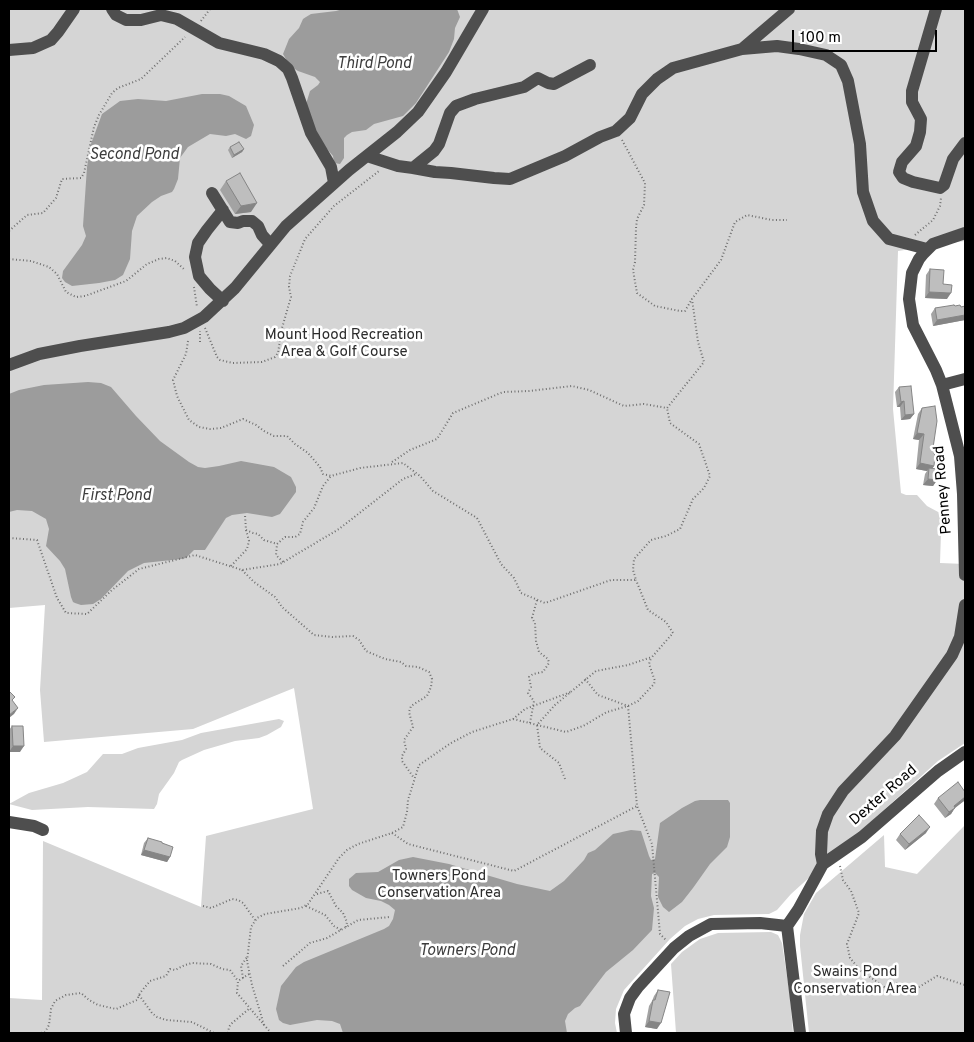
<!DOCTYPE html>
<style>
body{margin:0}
#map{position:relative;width:974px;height:1042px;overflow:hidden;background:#fff;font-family:Overpass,sans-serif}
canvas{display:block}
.frame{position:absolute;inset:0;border:10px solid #000;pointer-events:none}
.scale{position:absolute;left:792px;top:30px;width:145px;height:22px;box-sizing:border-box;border:2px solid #000;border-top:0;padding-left:6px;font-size:15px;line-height:18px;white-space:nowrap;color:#000;-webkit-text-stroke:4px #fff;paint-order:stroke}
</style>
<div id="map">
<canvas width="974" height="1042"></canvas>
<div class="frame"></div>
<div class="scale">100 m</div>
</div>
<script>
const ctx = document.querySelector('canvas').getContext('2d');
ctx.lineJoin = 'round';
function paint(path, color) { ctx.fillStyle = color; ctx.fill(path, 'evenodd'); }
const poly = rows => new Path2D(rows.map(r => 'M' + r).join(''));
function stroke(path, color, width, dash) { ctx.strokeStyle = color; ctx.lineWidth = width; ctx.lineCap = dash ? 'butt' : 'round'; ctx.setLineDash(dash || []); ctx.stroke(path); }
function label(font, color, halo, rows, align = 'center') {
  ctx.font = font + ' Overpass,sans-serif'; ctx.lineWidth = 5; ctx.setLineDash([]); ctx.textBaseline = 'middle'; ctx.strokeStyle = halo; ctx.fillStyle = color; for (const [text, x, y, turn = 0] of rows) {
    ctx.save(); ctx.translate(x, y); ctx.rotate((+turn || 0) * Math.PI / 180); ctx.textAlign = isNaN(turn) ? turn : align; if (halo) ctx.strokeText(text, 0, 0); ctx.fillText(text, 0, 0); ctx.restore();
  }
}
const green = poly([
 [9,9,965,9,965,241,898,251,893,409,901,493,906,495,917,495,927,506,940,513,943,519,944,523,941,532,940,563,965,564,965,743,938,761,791,894,777,910,769,914,714,915,698,919,685,926,670,939,624,990,616,1009,615,1023,617,1033,9,1033,9,998,42,1000,43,841,201,907,206,836,313,809,294,688,193,729,44,742,40,690,45,605,9,608],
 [279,719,284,721,281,727,267,735,259,738,235,741,204,750,182,760,179,762,174,773,159,794,157,804,154,809,88,807,32,810,9,804,29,793,63,783,87,772,103,754,122,754,138,748,182,740,201,733],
 [965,825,965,1033,809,1033,800,946,800,935,804,914,816,893,884,835,885,867,917,874],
 [771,932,778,935,782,943,790,996,793,1033,676,1033,671,964,682,952,700,939,718,933]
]);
const water = poly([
 [343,9,457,9,460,17,455,28,454,39,449,52,416,103,403,116,374,124,366,130,352,132,347,135,344,138,344,158,340,164,334,163,333,156,322,143,310,118,306,104,310,91,318,85,320,82,315,77,298,71,290,66,283,54,289,39,299,28,303,19,306,17,311,14,336,11],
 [202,94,220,94,229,96,246,106,254,125,251,136,246,139,235,134,226,136,210,134,188,147,180,158,178,179,174,189,172,192,161,196,152,202,137,216,132,231,130,259,123,275,115,280,99,283,72,286,65,282,62,278,63,271,82,245,86,236,83,226,87,167,91,144,102,114,120,101,138,99,166,101],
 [88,382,101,383,111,387,136,416,160,441,189,462,198,467,205,468,219,466,241,461,274,467,291,477,296,487,296,492,280,514,272,517,247,513,232,515,226,518,205,550,194,550,186,558,181,559,144,563,128,571,101,599,93,604,81,605,75,603,73,602,71,597,65,569,60,561,46,546,49,529,46,519,32,511,17,510,9,512,9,394,19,390,44,385],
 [700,800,728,800,730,803,730,837,727,847,710,864,693,888,682,902,669,912,663,907,658,897,659,877,655,873,652,874,651,896,654,908,652,930,633,950,606,972,580,1006,575,1008,568,1014,565,1021,567,1033,343,1033,340,1024,332,1021,317,1020,290,1025,283,1023,279,1020,276,1009,281,986,296,967,304,962,384,929,389,926,393,919,395,910,389,905,381,901,366,898,352,890,349,886,349,879,356,873,378,872,399,860,413,857,449,864,517,884,550,891,564,881,584,860,588,853,595,850,613,834,631,830,641,831,649,856,651,860,655,859,660,823,682,808,695,801]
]);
const path = poly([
 [201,21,210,9],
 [622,140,645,183,644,205,637,219,636,228,635,262,633,270,637,293,655,306,680,311,685,311,692,299],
 [9,231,27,215,43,213,56,198,62,179,81,178,84,173,94,127,99,115,112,93,118,88,141,79,185,37],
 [915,235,933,220,940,206,941,198],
 [9,259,31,261,49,267,57,274,66,292,76,297,85,296,126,281,147,264,159,259,167,258,175,261,185,270],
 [194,287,197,307],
 [205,328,217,357,220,360,233,363,262,362,275,357,278,353,282,328,291,297,289,287,290,276,305,239,334,206,379,171],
 [188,341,186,354,173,380,177,396,189,420,199,427,210,429,221,428,243,419,256,425,264,431,274,436,287,436,295,444,308,453,320,467,323,474,331,476,360,468,403,463,420,476,433,491,477,518,501,564,514,578,521,593,545,603,611,580,636,580,633,570,634,559,651,540,666,536,680,529,693,499,704,488,710,476,699,444,670,423,667,408],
 [200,342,200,331],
 [392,462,410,450,437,439,453,413,503,392,529,391,572,386,589,390,624,406,644,404,667,408,704,362,698,342,692,299,721,260,735,222,747,215,772,220,787,220],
 [246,530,253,533,258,534,264,540,277,544],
 [9,538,37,540,57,598,66,613,87,614,112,590,139,569,195,555,242,570,280,564,339,529,403,479,416,474],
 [283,562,276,555,277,544,285,537,295,537,300,534,303,522,314,508,323,486,331,476],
 [231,566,247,549,249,541,246,530,245,515],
 [242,570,254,582,275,597,282,607,314,635,332,637,353,636,359,640,366,651,385,659,401,662,406,666,418,667,429,672,432,679,431,687,427,696,411,706,409,712,413,727,404,740,406,749,402,756,402,761,414,778],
 [585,679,598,695,628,706,637,806,652,844,660,934,667,941],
 [513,719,566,732,583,726,607,712,628,706,638,701,654,684,655,681,649,664,651,658],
 [530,723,534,701,528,693,531,687,529,677,533,674,543,672,549,663,548,659,539,652,536,641,535,623,532,618,537,600],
 [565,779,559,763,540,748,537,725,555,705,596,671,628,665,652,657,673,633,666,622,648,610,636,580],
 [392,833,408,844,514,871,637,806],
 [840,866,843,880,851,891,859,913,847,944,850,958,860,970,886,988,897,983,906,989,919,987,937,976,965,985],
 [317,894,328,891,336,906,343,913,347,922,346,927],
 [203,906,211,908,232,899,238,900,243,903,255,920],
 [306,906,325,915,334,926,341,930],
 [283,966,310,943,327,938,358,920,390,917],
 [249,974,238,981,237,993,271,1033],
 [243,978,241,966,247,957],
 [139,995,152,1013,157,1017,166,1020,192,1022,214,1033],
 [264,1025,252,985,247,961,251,927,257,918,265,914,301,908,308,904,339,858,347,850,358,844,392,833,403,827,407,812,408,800,419,765,451,743,472,732,513,719,525,709,571,692],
 [41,1033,45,1032,49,1025,51,1009,55,1001,66,995,81,993,89,1000,98,1005,116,1009,137,1000,140,993,150,981,166,976,170,969,175,970,185,965,192,963,211,964,222,969,230,970,238,981],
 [228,1033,229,1027,231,1024,250,1008]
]);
const minor = poly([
 [112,9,116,15,126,20,141,20,161,15,177,19,219,43,264,54,279,61,288,69,292,78,311,133,331,167,334,183],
 [936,9,912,91,912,102,921,119,920,132,916,146,902,162,899,172,903,178,913,182,940,188,944,185,953,159,965,143],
 [742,49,789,9],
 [9,50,33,48,51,40,58,32,74,9],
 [367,156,398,166,413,168,434,151,439,144,450,113,456,106,475,99,524,87,538,78,548,83,554,84,590,65],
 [413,168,435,172,451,173,494,178,510,179,565,156,600,137,616,131,630,118,642,94,657,79,673,68,742,49,777,46,799,49,826,55,841,65,848,81,860,144,863,192,873,221,889,239,927,249],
 [212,193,230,222,238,223,243,221,252,221,258,226,262,235,270,244],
 [965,233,933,244,923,254,919,259,912,273,909,299,913,325,936,370,942,385,960,456,963,494,965,575],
 [223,301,210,289,199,276,195,257,198,243,207,230,223,210],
 [9,365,39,354,80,346,169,332,184,328,204,317,235,288,286,226,349,170,397,132,418,112,446,72,483,9],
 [942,385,965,379],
 [9,822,34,826,43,830],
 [823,864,821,854,822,831,828,814,843,791,895,736,952,655,960,637,965,605],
 [787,926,800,1033],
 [626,1033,624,1014,630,998,638,987,674,948,689,936,711,924,760,923,787,926,798,910,823,864,862,837,938,771,965,752]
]);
const wall = poly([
 [230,147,244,149,242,152,232,158,228,150],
 [226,181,251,212,235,214,220,190],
 [930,269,943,284,947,299,925,298,926,275],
 [955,306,961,307,965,320,933,326,931,314,935,308],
 [899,387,914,414,910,419,901,420,900,407,897,407,895,392],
 [922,408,934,454,934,466,932,468,937,480,933,486,923,485,925,474,927,471,916,469,919,440,913,439,918,414],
 [12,726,20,752,9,752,9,730],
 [965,792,965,799,964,801,955,807,951,814,945,818,934,804,938,798],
 [926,833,905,850,896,840,900,834],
 [148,838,162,843,170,857,167,862,141,855,144,843],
 [658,990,657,1029,645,1027,649,1006,652,1001,654,996]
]);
const shadedWall = poly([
 [244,149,242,152,232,158,234,155],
 [257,203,251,212,235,214,241,206],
 [929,292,951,293,947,299,925,298],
 [965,315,965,320,933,326,937,320],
 [904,401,900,407,897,407,901,402],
 [914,414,910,419,901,420,905,415],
 [917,433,924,434,919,440,913,439],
 [920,463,934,466,930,472,929,468,927,471,916,469],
 [928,479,937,480,933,486,923,485],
 [18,708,14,714,9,718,9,715],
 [13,746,24,746,20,752,9,752],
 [965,797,965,799,964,801,950,812,954,806],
 [955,808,951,814,945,818,949,812],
 [930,827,926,833,905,850,909,844],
 [144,850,170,857,167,862,141,855],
 [649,1021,661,1023,657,1029,645,1027]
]);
const building = poly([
 [239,142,244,149,234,155,230,147,239,142],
 [240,173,257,203,241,206,226,181,240,173],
 [930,269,944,270,943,284,952,285,951,293,929,292,930,269],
 [954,305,955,306,960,305,961,307,965,306,965,315,937,320,935,308,954,305],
 [911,386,914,414,905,415,904,401,901,402,899,387,911,386],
 [935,406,937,421,933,448,935,449,934,454,935,455,934,466,920,463,924,434,917,433,922,408,935,406],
 [929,468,939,469,937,480,928,479,929,468],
 [9,691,15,697,12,700,18,708,9,715,9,691],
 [12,726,23,726,24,746,13,746,12,726],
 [958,782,965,792,965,797,954,806,955,808,949,812,938,798,958,782],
 [919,815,930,827,909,844,900,834,919,815],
 [148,838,162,842,162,843,173,847,170,857,144,850,148,838],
 [658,990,670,992,661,1023,649,1021,653,1000,655,1000,658,990]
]);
const parkNames = [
 ["Mount Hood Recreation",344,336],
 ["Area & Golf Course",344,353],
 ["Towners Pond",439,877],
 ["Conservation Area",439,894],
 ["Swains Pond",855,973],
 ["Conservation Area",855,990]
];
const streetNames = [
 ["Penney Road",944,490,-95],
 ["Dexter Road",884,796,-41]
];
const waterNames = [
 ["Third Pond",374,65],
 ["Second Pond",134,156],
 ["First Pond",116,497],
 ["Towners Pond",467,952]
];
paint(green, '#d5d5d5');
paint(water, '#9c9c9c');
stroke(path, '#707070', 2, [1, 2.5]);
stroke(minor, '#4e4e4e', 12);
paint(wall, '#a3a3a3');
paint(shadedWall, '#858585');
paint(building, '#bebebe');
stroke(building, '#858585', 1);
label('15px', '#2c2c2c', '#fff', parkNames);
label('15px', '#000', '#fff', streetNames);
label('italic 16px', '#3d3d3d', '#fff', waterNames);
</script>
